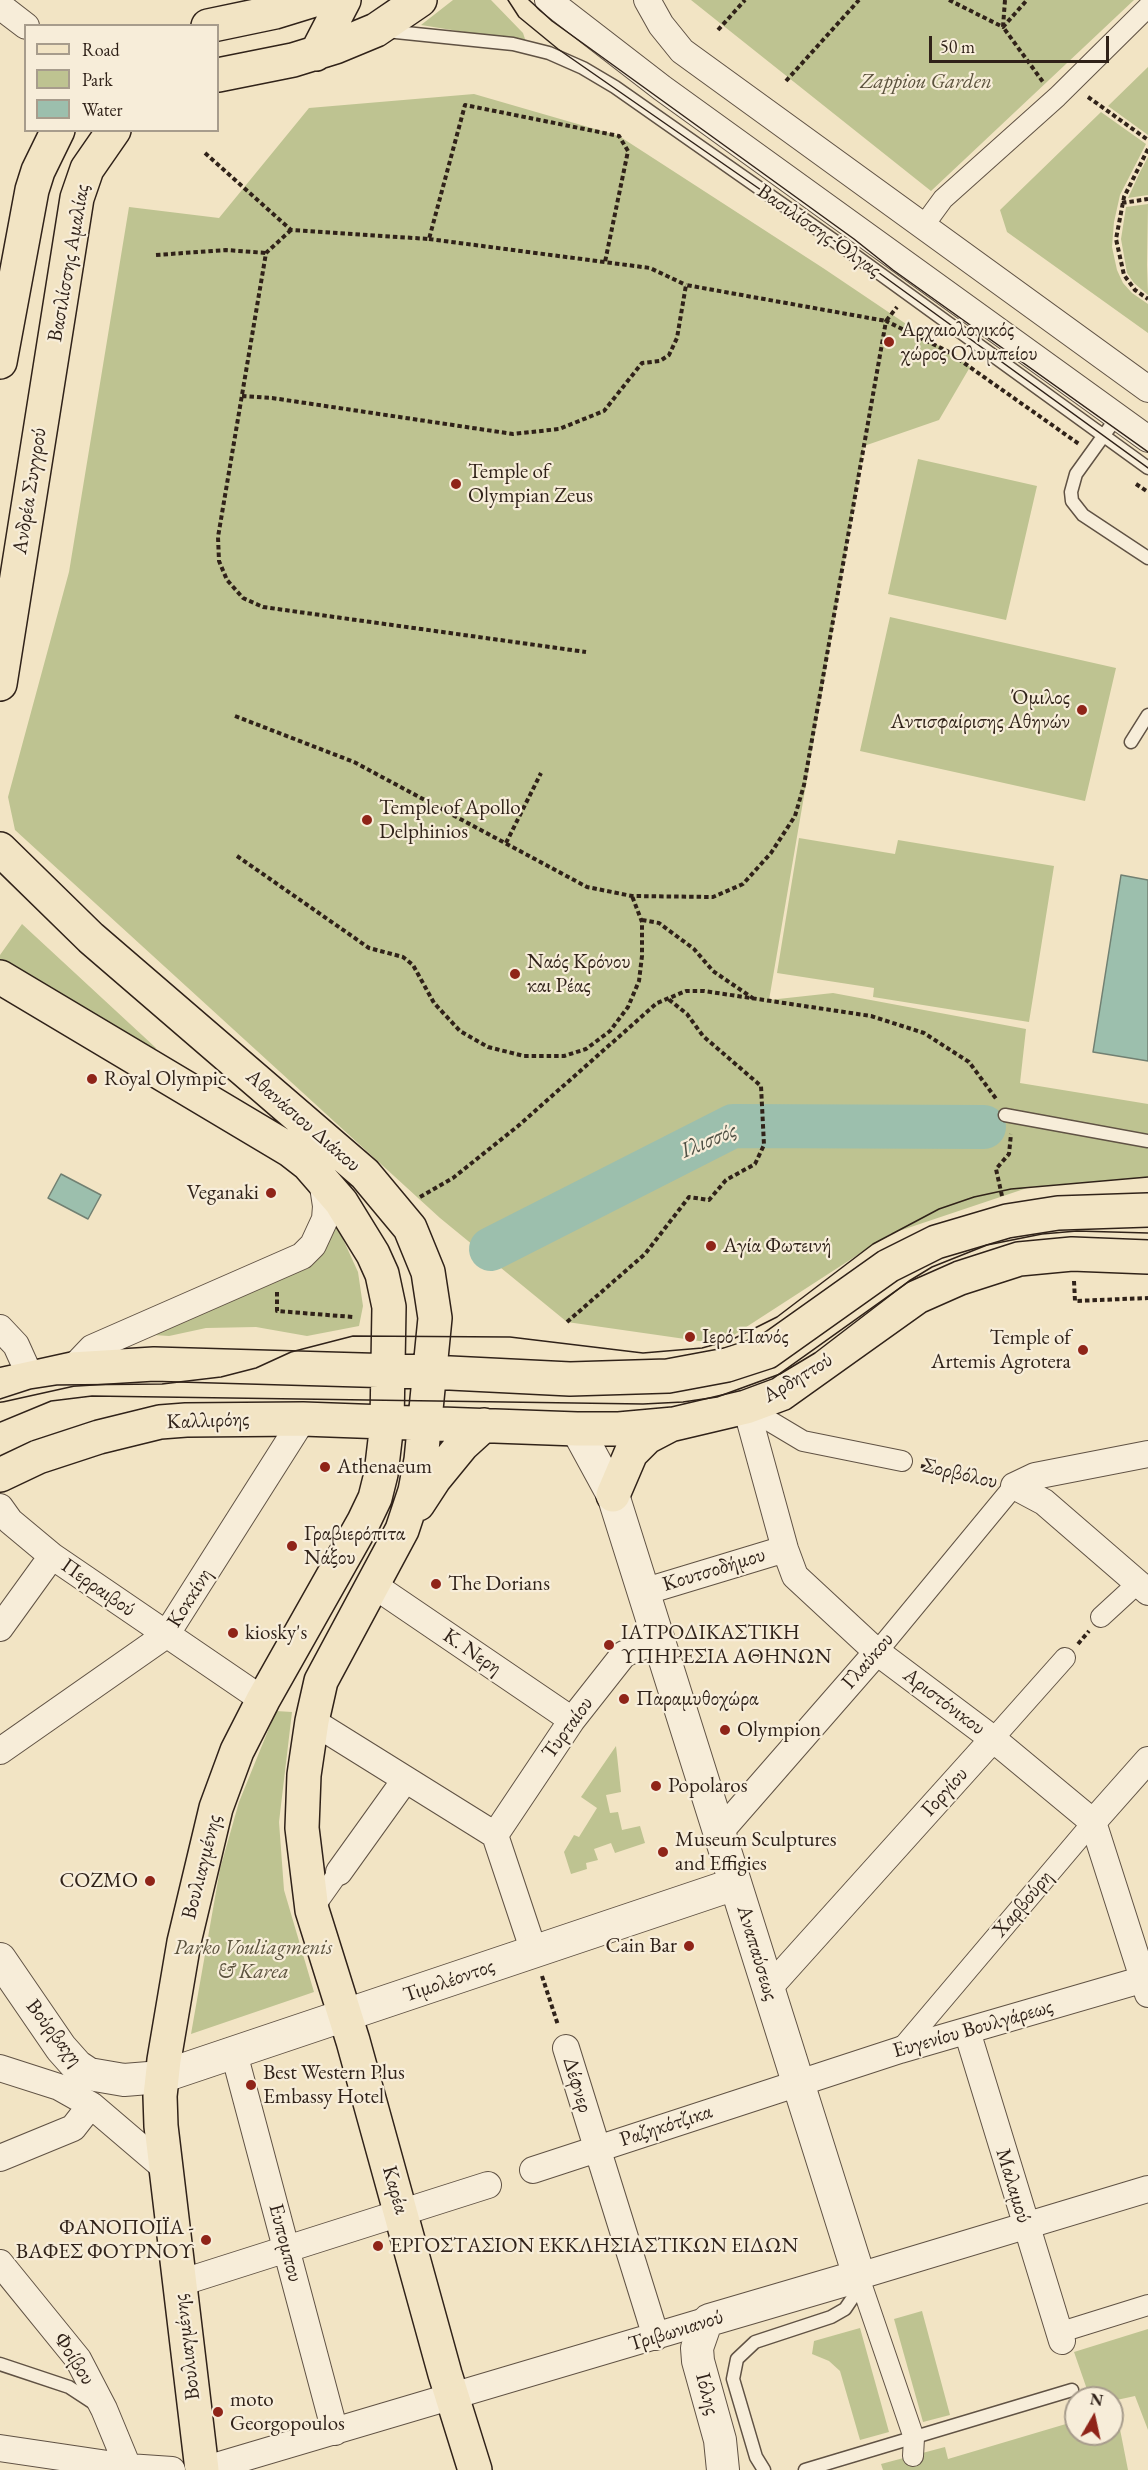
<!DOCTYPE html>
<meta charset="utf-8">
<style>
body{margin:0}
#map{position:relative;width:1148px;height:2470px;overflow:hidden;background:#f2e4c4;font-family:"EB Garamond",serif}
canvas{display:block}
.legend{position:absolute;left:24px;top:24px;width:195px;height:108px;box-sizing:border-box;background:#f7edd9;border:2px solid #a79c8c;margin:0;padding:8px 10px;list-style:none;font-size:18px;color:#302219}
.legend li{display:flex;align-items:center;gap:12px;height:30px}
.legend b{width:30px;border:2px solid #a79c8c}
.north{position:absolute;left:1064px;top:2386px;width:60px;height:60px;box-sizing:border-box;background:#f7edd9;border:2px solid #a79c8c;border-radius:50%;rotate:9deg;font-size:16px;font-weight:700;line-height:24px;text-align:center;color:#302219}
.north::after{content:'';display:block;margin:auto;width:21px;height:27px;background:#8f2418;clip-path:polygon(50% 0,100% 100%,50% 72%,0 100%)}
.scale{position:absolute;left:929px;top:36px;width:180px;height:27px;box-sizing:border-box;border:3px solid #302219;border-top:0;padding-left:8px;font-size:18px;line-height:21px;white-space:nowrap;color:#302219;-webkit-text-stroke:4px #f7edd9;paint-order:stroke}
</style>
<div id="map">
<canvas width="1148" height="2470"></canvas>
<ul class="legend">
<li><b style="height:8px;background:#f2e4c4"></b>Road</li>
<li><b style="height:16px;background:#bec391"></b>Park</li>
<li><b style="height:16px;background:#9cbfad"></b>Water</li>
</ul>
<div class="north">N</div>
<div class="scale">50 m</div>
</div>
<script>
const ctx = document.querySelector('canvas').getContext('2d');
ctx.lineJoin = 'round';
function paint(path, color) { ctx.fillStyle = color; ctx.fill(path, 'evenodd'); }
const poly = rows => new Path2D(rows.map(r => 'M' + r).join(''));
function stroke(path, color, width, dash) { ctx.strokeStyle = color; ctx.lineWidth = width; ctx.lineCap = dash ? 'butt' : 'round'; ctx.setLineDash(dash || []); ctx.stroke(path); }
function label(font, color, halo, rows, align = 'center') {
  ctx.font = font + ' "EB Garamond",serif'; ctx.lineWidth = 4.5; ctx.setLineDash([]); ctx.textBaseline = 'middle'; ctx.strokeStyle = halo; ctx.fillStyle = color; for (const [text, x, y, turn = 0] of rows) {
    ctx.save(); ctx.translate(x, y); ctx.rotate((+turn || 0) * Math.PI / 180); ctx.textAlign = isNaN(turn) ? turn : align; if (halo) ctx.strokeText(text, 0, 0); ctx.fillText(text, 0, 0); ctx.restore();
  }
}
const green = poly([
 [453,0,491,0,523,33,526,42,421,25],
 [691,0,1134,0,931,191],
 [1148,67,1148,135,1108,106],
 [474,94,619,136,823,268,970,367,939,420,864,446,769,1000,833,993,1026,1029,1020,1083,1148,1104,1148,1177,1030,1187,890,1234,720,1344,567,1322,440,1218,15,830,8,797,69,572,129,207,219,218,309,108],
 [1101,112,1146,144,1120,195,1114,222,1112,247,1117,270,1123,283,1132,293,1148,304,1148,333,1007,232,1000,210],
 [1148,157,1148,195,1128,198,1140,172],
 [1148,204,1147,265,1148,295,1134,283,1127,273,1121,239,1126,207],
 [918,459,1037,486,1006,620,888,594],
 [890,617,1116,668,1085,801,860,751],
 [799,838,895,854,898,840,1054,866,1029,1022,873,997,874,988,777,973],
 [22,924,156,1048,152,1053,0,964,0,955],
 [337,1226,358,1272,363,1306,359,1326,307,1336,256,1327,206,1328,169,1336,138,1334,139,1327,309,1268],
 [276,1711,292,1712,279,1822,284,1890,314,1992,191,2034,220,1869,239,1802],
 [616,1746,621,1792,606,1795,610,1813,618,1812,622,1830,640,1826,645,1843,615,1853,611,1843,594,1849,598,1860,586,1863,587,1869,571,1874,564,1852,574,1835,579,1837,597,1808,581,1797],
 [922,2311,950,2415,923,2422,894,2319],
 [860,2328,889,2432,860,2440,840,2371,829,2361,812,2354,814,2341],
 [1148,2329,1148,2430,1135,2396,1112,2401,1112,2398,1090,2398,1074,2352],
 [1116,2409,1128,2470,883,2470,881,2464,945,2447,948,2459,1076,2421,1076,2434,1112,2434,1112,2410]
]);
const water = poly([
 [1121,875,1148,880,1148,1061,1093,1052,1121,875],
 [61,1174,101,1195,88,1219,48,1198,61,1174]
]);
const river = poly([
 [491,1249,733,1126,984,1127]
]);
const path = poly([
 [949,0,1003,27,1027,0],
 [1005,0,1003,27,1043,82],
 [718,30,745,0],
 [786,81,859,0],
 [1088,97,1148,140],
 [1148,149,1124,197,1116,239,1124,275,1135,290,1148,299],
 [205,153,291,230,429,239,465,105,619,136,628,151,605,262],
 [1122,203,1148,199],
 [291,230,266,253,218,537,219,561,227,580,243,598,263,607,586,652],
 [429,239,650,268,686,285],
 [156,255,226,250,266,253],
 [242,396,272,398,513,434,559,429,604,411,642,363,660,361,669,355,677,338,686,285,886,321,897,307],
 [1136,484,1148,492],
 [235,716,354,762,587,887,632,896,713,897,743,884,771,853,795,816,804,785,886,321,947,351,1079,444],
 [506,843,541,773],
 [237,856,369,948,403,957,413,965,434,1003,460,1031,488,1047,524,1056,564,1056,586,1049,610,1031,628,1007,639,981,642,956,642,922,632,896],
 [642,920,659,923,694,949,713,971,754,999],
 [1002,1196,996,1169,1009,1154,1011,1134],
 [420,1197,453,1178,518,1126,657,1003,686,991,704,991,871,1016,924,1033,969,1062,997,1100],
 [1074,1281,1075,1301,1148,1298],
 [277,1292,277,1311,353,1317],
 [567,1322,645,1254,689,1197,709,1200,726,1180,755,1164,764,1145,761,1086,703,1036,687,1014,667,998],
 [921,1466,990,1481],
 [1078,1644,1089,1631],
 [542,1976,558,2025]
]);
const service = poly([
 [386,31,513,44,549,53,583,68,615,87,846,249,1148,468],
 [1117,417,1076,474,1071,492,1072,501,1083,515,1148,558],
 [1131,742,1148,715],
 [1005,1115,1148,1141],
 [0,2364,69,2387,95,2404],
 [764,2470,756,2457,733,2379,737,2359,755,2342,831,2317,845,2309,862,2284],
 [805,2470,1072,2390]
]);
const pedestrian = poly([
 [924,225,943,199,1057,97,1148,7],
 [746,1407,803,1441,902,1461],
 [1101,1617,1138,1583],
 [877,1652,1014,1486],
 [993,1739,1065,1658],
 [312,1910,339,1872],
 [900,2050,1093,1822],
 [862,2286,914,2438,913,2456],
 [1058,2333,1148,2305]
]);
const minor = poly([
 [548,0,662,88,1148,439],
 [647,0,661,25,682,51,1148,389],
 [0,6,26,26],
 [0,1328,16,1345,30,1376],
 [72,1369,92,1348,302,1256,313,1245,325,1219,326,1206,322,1180],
 [746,1407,785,1549,795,1576,877,1652,993,1739,1093,1822,1148,1994],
 [1014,1486,1044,1502,1148,1592],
 [1014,1486,1035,1476,1148,1454],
 [0,1507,10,1521,52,1556,263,1700],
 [372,1584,572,1720],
 [643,1592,785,1549],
 [0,1628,52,1556],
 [312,1721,495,1835],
 [0,1751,166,1635,303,1419],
 [1093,1822,1148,1760],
 [719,1833,877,1652],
 [495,1835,572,1720,624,1654,658,1640],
 [495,1835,534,1952],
 [339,1872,405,1780],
 [768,1989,993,1739],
 [967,2031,1062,2341],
 [566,2048,656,2337],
 [234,2053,335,2432],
 [0,2068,59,2087,91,2105,166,2169],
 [0,2158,73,2128,91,2105],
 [533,2170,900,2050,1148,1978],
 [0,2263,78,2359,104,2409,128,2467],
 [859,2276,1148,2189],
 [180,2283,488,2185],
 [0,2448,128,2467,172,2470],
 [203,2470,709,2320]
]);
const tertiary = poly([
 [577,1429,613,1495,859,2276,709,2320,705,2325,697,2348,698,2361,720,2440,723,2470],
 [0,1959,61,2048,77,2066,89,2074,124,2080,161,2077,735,1884]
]);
const primary = poly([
 [208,26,275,12,314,0],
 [316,54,344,0],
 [218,75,293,60,335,47,376,30,420,0],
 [0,362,32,190,38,171,58,130],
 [0,684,77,198,87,169,114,130],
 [0,849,91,938,365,1174,410,1228,428,1272,435,1318,421,1460,415,1491,402,1530,321,1681,312,1721,304,1775,302,1828,312,1910,353,2041,445,2374,475,2470],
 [0,977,290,1150,308,1164,341,1202,373,1254,382,1274,389,1307,387,1423,381,1474,375,1498,364,1521,263,1700,237,1751,216,1808,184,1942,164,2060,160,2096,161,2126,202,2470],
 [0,1385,72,1369,154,1364,430,1372,570,1379,668,1376,727,1365,767,1352,888,1266,936,1242,1007,1221,1058,1213,1148,1210],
 [0,1475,38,1457,99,1437,160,1422,186,1420,303,1419,577,1429,619,1429,674,1424,746,1407,781,1394,917,1297,960,1278,1019,1259,1072,1254,1148,1257],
 [613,1495,631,1453,647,1437,670,1425],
 [418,1504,435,1478,462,1445,484,1425]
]);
const tram = poly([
 [508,0,519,17,558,49,846,249,1148,468],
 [529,0,552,21,854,239,893,270,1148,452],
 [0,1399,31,1389,57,1385,162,1384,221,1377,256,1368,291,1352,353,1336,510,1337,643,1353,702,1348,731,1340,777,1317,873,1244,939,1209,974,1197,1011,1189,1148,1177],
 [0,1422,51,1401,92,1396,643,1404,683,1402,717,1397,780,1374,815,1353,909,1281,932,1267,987,1245,1042,1234,1077,1231,1148,1233]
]);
const markers = [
 [889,342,6,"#8f2418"],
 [456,484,6,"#8f2418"],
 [1082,710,6,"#8f2418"],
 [367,820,6,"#8f2418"],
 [515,974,6,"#8f2418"],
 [92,1079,6,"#8f2418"],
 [271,1193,6,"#8f2418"],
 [711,1246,6,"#8f2418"],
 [690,1337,6,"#8f2418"],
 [1083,1350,6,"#8f2418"],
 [325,1467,6,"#8f2418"],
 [292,1546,6,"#8f2418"],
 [436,1584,6,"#8f2418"],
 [233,1633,6,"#8f2418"],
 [609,1645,6,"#8f2418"],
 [624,1699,6,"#8f2418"],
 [725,1730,6,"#8f2418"],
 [656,1786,6,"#8f2418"],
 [663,1852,6,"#8f2418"],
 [150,1881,6,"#8f2418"],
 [689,1946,6,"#8f2418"],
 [251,2085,6,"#8f2418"],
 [206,2240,6,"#8f2418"],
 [378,2246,6,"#8f2418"],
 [218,2412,6,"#8f2418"]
];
const parkNames = [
 ["Zappiou Garden",926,82],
 ["Parko Vouliagmenis",253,1948],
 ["& Karea",253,1972]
];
const streetNames = [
 ["Βασιλίσσης Όλγας",819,231,35],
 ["Βασιλίσσης Αμαλίας",69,263,-80],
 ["Ανδρέα Συγγρού",30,491,-81],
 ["Αθανάσιου Διάκου",303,1121,41],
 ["Αρδηττού",798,1378,-31],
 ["Καλλιρόης",208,1421,-2],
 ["Σορβόλου",960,1474,13],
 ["Κουτσοδήμου",714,1570,-17],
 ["Περραιβού",98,1588,35],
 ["Κοκκίνη",190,1598,-58],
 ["Κ. Νερη",472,1652,34],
 ["Γλαύκου",868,1661,-49],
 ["Αριστόνικου",944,1702,37],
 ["Τυρταίου",568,1728,-54],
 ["Γοργίου",945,1792,-48],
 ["Βουλιαγμένης",202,1867,-76],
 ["Χαρβούρη",1023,1904,-50],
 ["Αναπαύσεως",757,1953,73],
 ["Τιμολέοντος",449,1981,-19],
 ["Ευγενίου Βουλγάρεως",973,2029,-16],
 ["Βούρβαχη",54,2033,52],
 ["Δέφνερ",577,2085,73],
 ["Ραζηκότζικα",666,2126,-18],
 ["Μαλαμού",1013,2186,73],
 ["Καρέα",395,2190,74],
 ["Ευπομπου",285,2243,75],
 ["Τριβωνιανού",676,2331,-17],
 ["Βουλιαγμένης",187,2347,-97],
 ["Φοίβου",74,2359,57],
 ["Ιόλης",707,2394,75]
];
const poiNames = [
 ["Αρχαιολογικός",901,330],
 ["χώρος Ολυμπείου",901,354],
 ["Temple of",468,472],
 ["Olympian Zeus",468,496],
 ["Όμιλος",1070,698,"right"],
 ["Αντισφαίρισης Αθηνών",1070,722,"right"],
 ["Temple of Apollo",379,808],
 ["Delphinios",379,832],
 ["Ναός Κρόνου",527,962],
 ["και Ρέας",527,986],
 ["Royal Olympic",104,1079],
 ["Veganaki",259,1193,"right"],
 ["Αγία Φωτεινή",723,1246],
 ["Ιερό Πανός",702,1337],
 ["Temple of",1071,1338,"right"],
 ["Artemis Agrotera",1071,1362,"right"],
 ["Athenaeum",337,1467],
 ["Γραβιερόπιτα",304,1534],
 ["Νάξου",304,1558],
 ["The Dorians",448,1584],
 ["kiosky's",245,1633],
 ["ΙΑΤΡΟΔΙΚΑΣΤΙΚΗ",621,1633],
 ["ΥΠΗΡΕΣΙΑ ΑΘΗΝΩΝ",621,1657],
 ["Παραμυθοχώρα",636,1699],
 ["Olympion",737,1730],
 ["Popolaros",668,1786],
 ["Museum Sculptures",675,1840],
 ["and Effigies",675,1864],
 ["COZMO",138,1881,"right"],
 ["Cain Bar",677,1946,"right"],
 ["Best Western Plus",263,2073],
 ["Embassy Hotel",263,2097],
 ["ΦΑΝΟΠΟΙΪΑ -",194,2228,"right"],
 ["ΒΑΦΕΣ ΦΟΥΡΝΟΥ",194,2252,"right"],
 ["ΕΡΓΟΣΤΑΣΙΟΝ ΕΚΚΛΗΣΙΑΣΤΙΚΩΝ ΕΙΔΩΝ",390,2246],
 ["moto",230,2400],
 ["Georgopoulos",230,2424]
];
const waterNames = [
 ["Ιλισσός",709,1141,-23]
];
paint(green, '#bec391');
paint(water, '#9cbfad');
stroke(water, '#718072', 1.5);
stroke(river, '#9cbfad', 44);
stroke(service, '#605244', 15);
stroke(pedestrian, '#605244', 22);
stroke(minor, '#605244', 28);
stroke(tertiary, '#605244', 34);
stroke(primary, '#302219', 36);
stroke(path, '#302219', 4, [4.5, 3]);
stroke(service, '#f7edd9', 12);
stroke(pedestrian, '#f7edd9', 20);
stroke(minor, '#f7edd9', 26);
stroke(tertiary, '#f7edd9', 32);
stroke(primary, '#f2e4c4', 33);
stroke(tram, '#302219', 1.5);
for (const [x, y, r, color] of markers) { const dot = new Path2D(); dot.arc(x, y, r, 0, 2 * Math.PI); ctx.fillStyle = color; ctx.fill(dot); stroke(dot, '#f7edd9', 2); }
label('italic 21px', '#5b523d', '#f7edd9', parkNames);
label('21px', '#302219', '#f7edd9', streetNames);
label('21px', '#302219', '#f7edd9', poiNames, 'left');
label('italic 22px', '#505145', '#f7edd9', waterNames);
</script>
